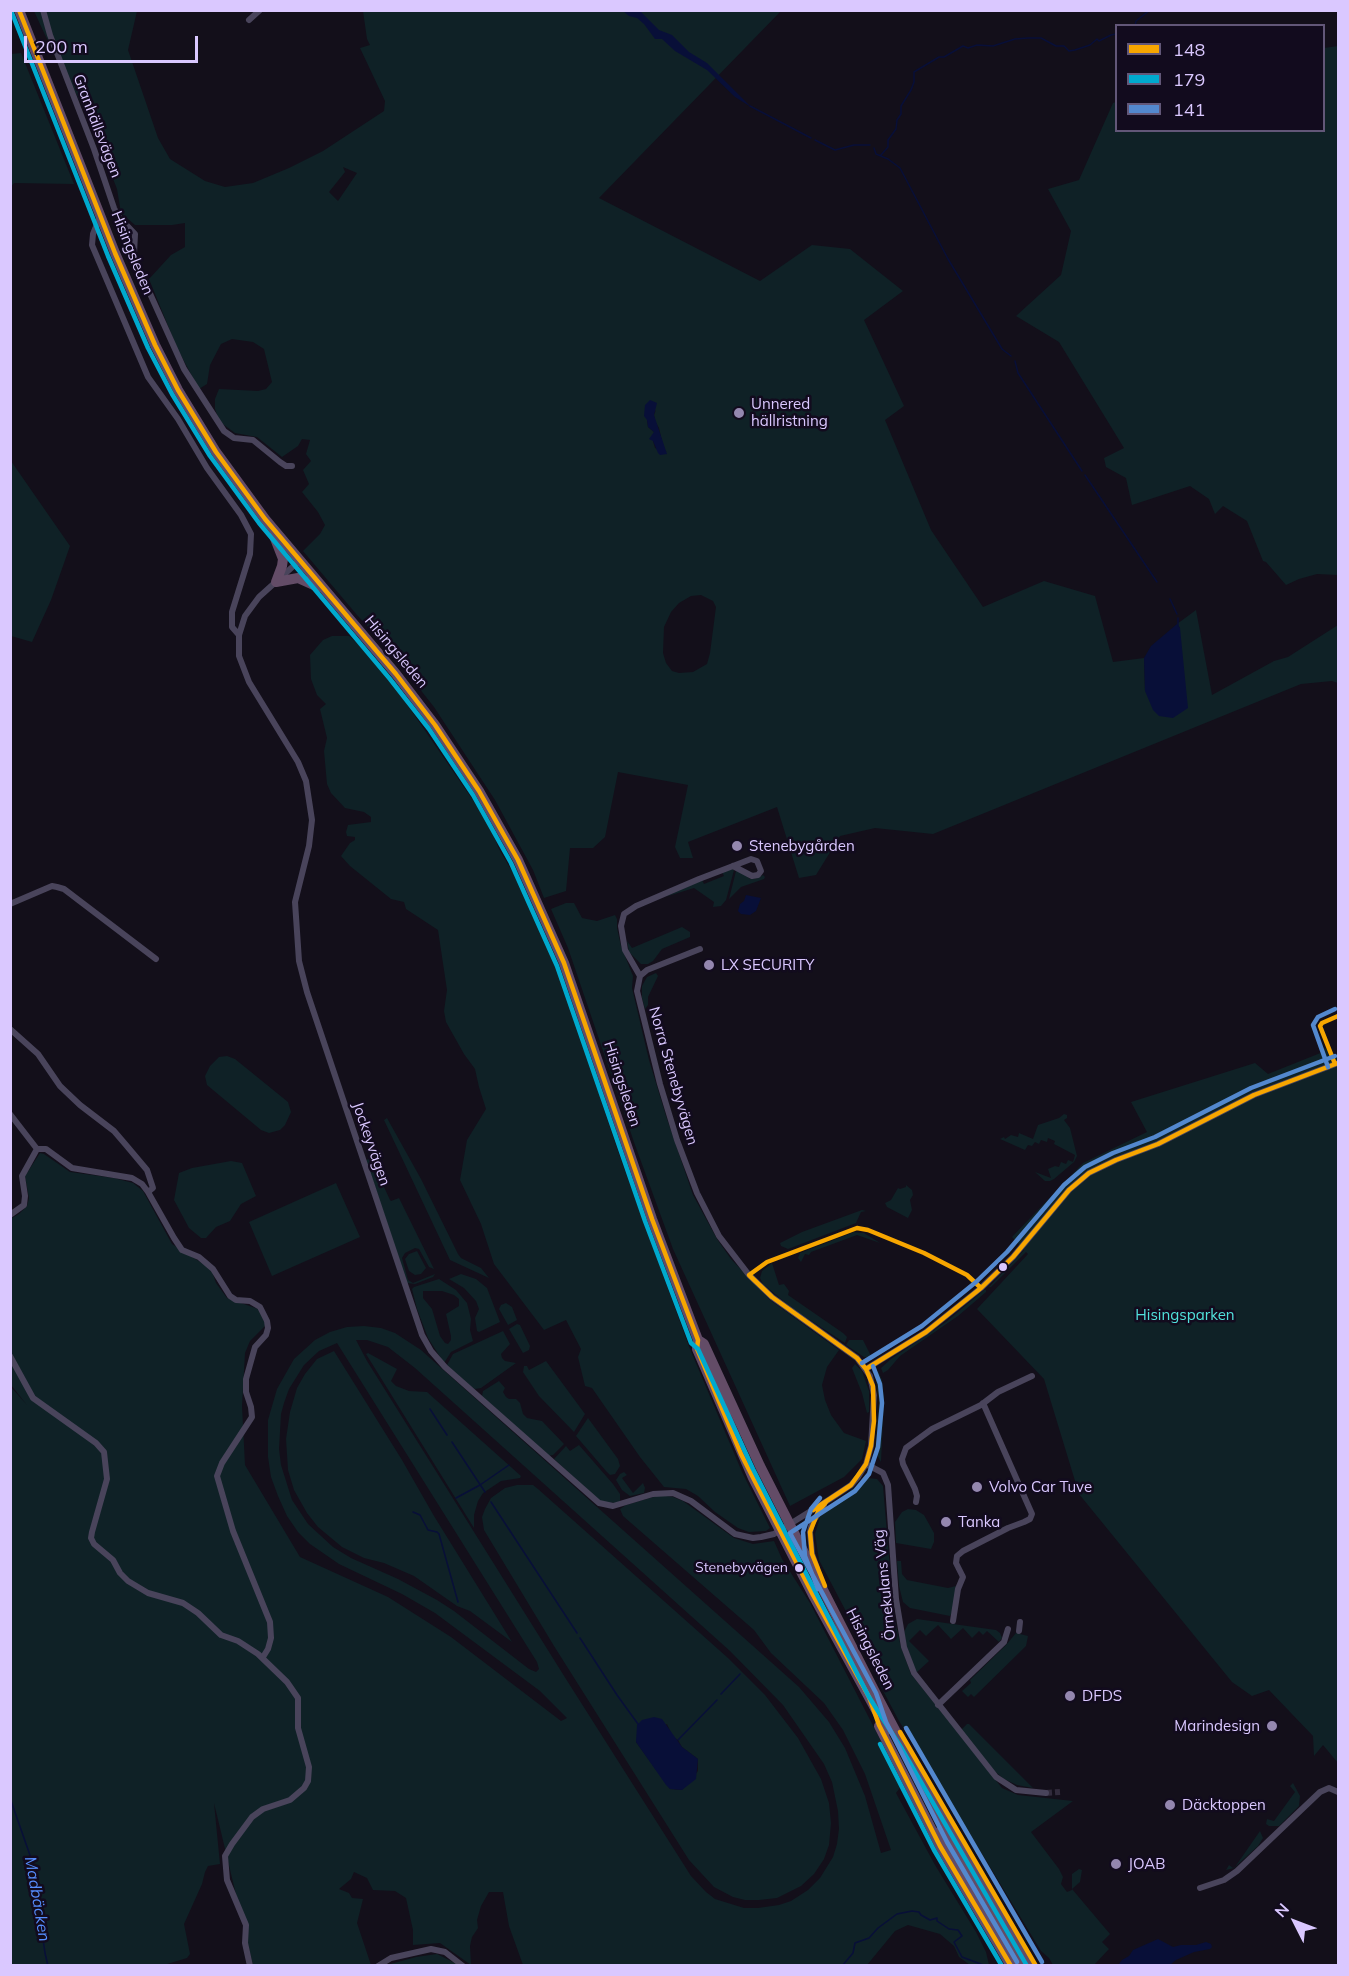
<!DOCTYPE html>
<meta charset="utf-8">
<style>
body{margin:0}
#map{position:relative;width:1349px;height:1976px;overflow:hidden;background:#130f1a;font-family:Mulish,sans-serif}
canvas{display:block}
.frame{position:absolute;inset:0;border:12px solid #dac8ff;pointer-events:none}
.legend{position:absolute;left:1115px;top:24px;width:210px;height:108px;box-sizing:border-box;background:#120b1e;border:2px solid #625778;margin:0;padding:8px 10px;list-style:none;font-size:18px;color:#dac8ff}
.legend li{display:flex;align-items:center;gap:12px;height:30px}
.legend b{width:30px;border:2px solid #625778}
.north{position:absolute;left:1265px;top:1892px;width:60px;height:60px;-webkit-text-stroke:4px #120b1e;paint-order:stroke;rotate:312deg;font-size:16px;font-weight:700;line-height:24px;text-align:center;color:#dac8ff}
.north::after{content:'';display:block;margin:auto;width:21px;height:27px;background:#dac8ff;clip-path:polygon(50% 0,100% 100%,50% 72%,0 100%)}
.scale{position:absolute;left:24px;top:36px;width:174px;height:27px;box-sizing:border-box;border:3px solid #dac8ff;border-top:0;padding-left:8px;font-size:18px;line-height:21px;white-space:nowrap;color:#dac8ff;-webkit-text-stroke:4px #120b1e;paint-order:stroke}
</style>
<div id="map">
<canvas width="1349" height="1976"></canvas>
<div class="frame"></div>
<ul class="legend">
<li><b style="height:8px;background:#f7a600"></b>148</li>
<li><b style="height:8px;background:#00a9ce"></b>179</li>
<li><b style="height:8px;background:#5388ce"></b>141</li>
</ul>
<div class="north">N</div>
<div class="scale">200 m</div>
</div>
<script>
const ctx = document.querySelector('canvas').getContext('2d');
ctx.lineJoin = 'round';
function paint(path, color) { ctx.fillStyle = color; ctx.fill(path, 'evenodd'); }
const poly = rows => new Path2D(rows.map(r => 'M' + r).join(''));
function stroke(path, color, width, dash) { ctx.strokeStyle = color; ctx.lineWidth = width; ctx.lineCap = dash ? 'butt' : 'round'; ctx.setLineDash(dash || []); ctx.stroke(path); }
function label(font, color, halo, rows, align = 'center') {
  ctx.font = font + ' Mulish,sans-serif'; ctx.lineWidth = 5; ctx.setLineDash([]); ctx.textBaseline = 'middle'; ctx.strokeStyle = halo; ctx.fillStyle = color; for (const [text, x, y, turn = 0] of rows) {
    ctx.save(); ctx.translate(x, y); ctx.rotate((+turn || 0) * Math.PI / 180); ctx.textAlign = isNaN(turn) ? turn : align; if (halo) ctx.strokeText(text, 0, 0); ctx.fillText(text, 0, 0); ctx.restore();
  }
}
const green = poly([
 [34,11,137,11,128,50,158,138,170,159,205,181,225,187,253,183,289,168,323,151,384,111,385,101,360,48,370,45,367,39,363,11,781,11,599,198,760,281,812,245,850,249,903,291,864,320,904,406,885,420,931,530,983,607,1044,581,1095,596,1113,662,1144,658,1145,691,1180,628,1177,624,1196,610,1212,695,1274,661,1288,657,1338,625,1338,683,1332,681,1301,684,933,834,875,828,840,836,816,875,799,878,777,807,688,842,693,858,680,858,675,847,688,785,618,772,605,837,593,848,570,848,566,891,544,898,533,870,495,800,434,707,385,645,357,615,303,551,320,534,325,525,318,512,302,492,309,484,303,470,311,461,306,454,310,440,302,439,298,446,282,457,257,437,235,433,220,422,215,409,215,399,219,389,258,391,266,389,272,382,264,349,253,342,232,339,221,344,210,365,207,384,199,389,177,348,149,279,171,255,185,247,185,223,172,225,135,225,121,213,117,189,91,122,45,35],
 [343,167,357,173,338,201,329,192,345,172],
 [656,410,654,415,655,421,659,428,664,450,667,452,655,448,653,441,654,432,648,427,647,420],
 [701,595,713,601,716,607,710,653,707,664,693,672,679,673,672,671,666,663,663,653,664,627,671,612,679,603,691,596],
 [1338,46,1338,575,1317,574,1299,579,1286,585,1266,562,1263,561,1247,521,1223,506,1215,514,1209,499,1190,486,1132,505,1126,478,1106,467,1104,458,1124,448,1059,342,1016,316,1061,275,1071,231,1048,189,1079,180,1113,103,1116,102,1116,130,1324,130,1324,48],
 [21,53,74,184,14,183,11,187,11,54],
 [11,461,70,546,51,600,32,642,11,636],
 [332,636,349,636,370,655,395,687,488,822,499,849,530,902,575,1016,578,1018,589,1050,601,1101,621,1160,690,1349,742,1472,770,1528,766,1531,749,1532,738,1528,715,1512,698,1496,686,1489,664,1487,640,1457,592,1388,585,1386,578,1357,581,1349,566,1320,544,1330,494,1264,481,1224,460,1180,467,1140,486,1109,479,1087,475,1069,464,1054,446,1022,444,1011,447,990,438,930,406,909,404,902,391,899,350,866,341,856,350,843,355,840,355,837,347,836,346,832,348,825,371,822,371,817,364,812,345,808,331,793,327,784,324,751,327,738,320,709,326,704,317,695,311,679,310,655,323,640],
 [731,869,734,870,726,900,721,906,713,907,714,902,694,888,665,897,702,880,704,884,724,876,722,872],
 [736,871,743,873,750,879,758,878,763,875,765,877,764,879,741,887,729,899],
 [566,903,574,903,582,918,597,921,615,915,617,919,617,928,621,946,633,976,632,988,649,1060,666,1116,693,1195,717,1239,731,1259,770,1300,839,1350,827,1367,822,1385,825,1400,831,1415,844,1433,866,1441,862,1459,844,1477,790,1506,673,1249,635,1145,568,948,551,909],
 [682,927,690,932,690,937,662,949,653,961,648,964,641,964,629,952,627,941,632,948],
 [656,973,658,976,648,997,648,1005,645,1009,642,998,642,986,647,977],
 [1323,1048,1327,1049,1329,1056,1338,1057,1338,1763,1323,1745,1314,1756,1313,1736,1269,1690,1252,1696,1232,1682,1079,1494,1044,1379,977,1309,1028,1254,1026,1252,991,1287,989,1287,1024,1250,1012,1237,1083,1163,1147,1132,1131,1102,1255,1063,1268,1074,1323,1052],
 [227,1056,235,1059,288,1102,291,1112,285,1125,280,1130,269,1133,261,1130,207,1085,205,1076,210,1066,219,1057],
 [1064,1114,1067,1115,1067,1118,1064,1120,1070,1128,1077,1156,1074,1162,1054,1179,1050,1181,1045,1181,1035,1172,1051,1178,1048,1169,1055,1166,1059,1167,1061,1162,1066,1164,1068,1160,1073,1162,1075,1155,1054,1144,1055,1141,1048,1138,1047,1142,1041,1140,1039,1144,1035,1142,1032,1146,1028,1145,1025,1150,1000,1139,1004,1137,1005,1139,1011,1135,1018,1137,1019,1133,1033,1139,1038,1125,1059,1118],
 [387,1118,421,1179,458,1254,461,1258,481,1268,489,1278,450,1260,384,1120],
 [40,1153,44,1154,70,1172,114,1178,133,1183,143,1191,172,1244,211,1269,216,1283,227,1298,258,1309,266,1325,250,1341,245,1353,242,1406,245,1465,300,1557,388,1597,451,1637,561,1721,567,1718,540,1691,435,1613,402,1594,339,1564,310,1544,298,1532,287,1516,278,1496,271,1477,268,1457,268,1420,277,1389,294,1359,315,1340,330,1332,347,1327,364,1326,381,1328,395,1333,421,1350,799,1687,829,1722,845,1748,865,1796,881,1853,891,1850,865,1774,843,1730,824,1703,771,1653,754,1630,623,1516,620,1509,626,1505,660,1495,673,1497,683,1501,734,1538,753,1544,774,1541,782,1559,810,1603,903,1784,896,1793,935,1865,976,1932,986,1952,989,1965,970,1965,959,1957,954,1946,940,1934,908,1925,895,1931,867,1965,523,1965,509,1926,503,1892,489,1892,481,1906,477,1920,478,1928,472,1937,470,1946,471,1965,440,1943,413,1945,413,1930,406,1898,395,1891,373,1890,367,1878,354,1872,351,1879,339,1889,349,1893,352,1898,363,1899,357,1923,371,1965,253,1965,214,1803,220,1864,208,1866,205,1872,202,1884,184,1924,190,1954,187,1958,164,1965,11,1965,10,1386,27,1405,11,1385,10,1219,19,1214,27,1206,29,1198,25,1176],
 [356,1340,367,1340,388,1347,415,1368,730,1651,783,1705,824,1764,832,1782,838,1811,839,1829,837,1844,833,1857,820,1878,808,1890,791,1901,779,1905,758,1908,744,1908,715,1899,706,1892,691,1876,566,1679,367,1361],
 [337,1343,537,1662,539,1669,536,1672,529,1669,454,1611,437,1600,398,1579,351,1558,333,1547,308,1524,292,1500,281,1465,279,1449,281,1414,284,1403,289,1389,304,1365,319,1351],
 [372,1158,375,1161,373,1163,390,1200,391,1201,399,1198,434,1269,429,1267,419,1249,415,1248,405,1253,402,1258,408,1280,413,1283,435,1274,433,1277,415,1284,407,1283,366,1160],
 [231,1161,242,1163,256,1196,241,1204,230,1221,216,1227,206,1238,201,1238,189,1228,174,1200,179,1173,192,1168],
 [336,1183,360,1237,272,1276,249,1222],
 [906,1185,912,1190,913,1195,910,1200,912,1210,908,1218,887,1207,885,1203,891,1200,898,1188,900,1189,906,1187],
 [862,1210,866,1211,861,1212,856,1223,788,1249,781,1246,780,1243,802,1232],
 [854,1232,864,1233,880,1243,857,1235,811,1252,809,1255,805,1254,801,1262,798,1258,800,1253],
 [417,1251,426,1268,421,1274,415,1275,409,1271,405,1259,409,1254],
 [772,1263,779,1285,784,1284,789,1291,788,1295,843,1333,847,1337,845,1343,793,1309,763,1284,760,1278,762,1271],
 [461,1274,476,1279,487,1288,500,1322,479,1332,477,1331,475,1318,479,1309,476,1301,464,1288,449,1279],
 [439,1279,456,1290,467,1303,471,1319,470,1330,473,1341,451,1352,444,1363,428,1338,417,1309,412,1289,414,1287],
 [423,1291,442,1291,454,1295,459,1299,459,1306,446,1314,451,1336,451,1340,448,1344,445,1343,440,1336,432,1309,423,1298],
 [984,1290,986,1290,986,1292,958,1316,900,1356,888,1370,883,1373,881,1368,891,1359,946,1322],
 [506,1303,512,1307,517,1320,508,1325,499,1309,501,1305],
 [517,1324,520,1325,530,1346,529,1350,523,1353,509,1329],
 [503,1331,510,1344,501,1354,502,1358,505,1361,516,1363,481,1388,475,1389,470,1386,447,1365,453,1354],
 [849,1340,863,1340,872,1358,864,1357,846,1345],
 [334,1351,402,1460,434,1516,512,1642,470,1611,457,1606,414,1576,384,1563,364,1558,342,1547,318,1527,307,1513,294,1490,288,1470,286,1439,290,1412,297,1388,305,1374,317,1359],
 [368,1353,397,1369,391,1381,396,1386,409,1391,427,1392,521,1476,520,1478,501,1481,483,1493,478,1501,474,1515,474,1528,366,1354],
 [546,1361,585,1414,574,1432,539,1396,523,1372,524,1366,527,1366,529,1370],
 [855,1364,862,1371,869,1391,869,1412,867,1413,862,1393,852,1368],
 [878,1371,882,1380,884,1399,881,1462,875,1452,879,1402,876,1380],
 [499,1381,505,1388,503,1392,506,1397,509,1399,516,1399,520,1403,523,1414,527,1418,542,1421,564,1444,553,1455,548,1456,482,1396,483,1391],
 [588,1418,618,1459,620,1466,615,1474,610,1475,606,1471,576,1436],
 [579,1445,613,1484,620,1494,620,1501,616,1503,601,1502,554,1459,566,1446,570,1451],
 [624,1472,627,1475,622,1478,633,1493,643,1483,645,1488,644,1493,630,1496,622,1490,616,1480,620,1474],
 [868,1478,877,1479,883,1486,894,1616,901,1647,911,1674,1002,1788,1018,1795,1073,1801,1031,1832,1059,1869,1063,1877,1061,1884,1067,1892,1072,1890,1072,1874,1079,1869,1082,1870,1080,1882,1072,1889,1110,1934,1102,1942,1109,1949,1094,1965,1053,1965,1049,1958,1041,1951,950,1801,899,1721,880,1685,869,1655,819,1560,815,1534,820,1517,852,1489],
 [517,1485,533,1485,538,1489,728,1658,765,1695,798,1738,821,1779,829,1803,831,1823,829,1845,824,1859,814,1874,801,1886,777,1898,759,1900,745,1900,733,1897,714,1887,689,1860,554,1646,484,1530,482,1517,485,1509,491,1498,505,1488],
 [667,1724,673,1737,678,1740,682,1747,698,1759,698,1771,682,1790,670,1789,636,1742],
 [908,1509,916,1510,924,1515,934,1533,934,1542,931,1549,896,1543,895,1522,902,1512],
 [897,1561,901,1561,902,1574,907,1580,948,1588,956,1586,954,1609,950,1616,910,1608,903,1602,899,1586],
 [917,1619,996,1630,1000,1633,1002,1638,999,1642,987,1631,983,1635,979,1631,972,1638,963,1628,951,1639,938,1625,926,1636,920,1630,909,1641,929,1661,916,1673,906,1644,904,1632,908,1624],
 [1016,1633,1028,1636,1026,1646,974,1697,971,1694,968,1697,962,1691,971,1683,970,1680,1006,1645],
 [967,1724,969,1724,1033,1788,1017,1785,1004,1779,992,1769,961,1730],
 [1293,1783,1300,1796,1299,1806,1279,1826,1269,1826,1266,1824,1267,1819,1274,1821,1295,1792,1290,1786],
 [1260,1831,1263,1838,1258,1846,1234,1868,1226,1870,1229,1865,1233,1868,1235,1867],
 [437,1954,459,1965,387,1965,416,1957]
]);
const water = poly([
 [623,11,640,11,659,30,672,35,689,52,707,63,751,107,735,97,707,70,675,51,662,39,655,39,644,24,637,18,629,16],
 [650,400,657,403,654,415,667,454,660,455,658,453,653,441,649,439,654,432,648,427,647,420,644,416,645,405],
 [1177,624,1180,628,1188,708,1173,718,1159,716,1153,710,1145,691,1144,658,1151,646],
 [746,895,761,898,756,911,750,915,741,914,738,911,740,904,744,901],
 [654,1717,662,1719,682,1747,698,1759,696,1779,682,1790,670,1789,666,1785,636,1742,637,1725,642,1720],
 [1158,1939,1173,1947,1181,1945,1196,1945,1206,1942,1211,1944,1212,1947,1210,1949,1194,1952,1176,1960,1170,1965,1118,1965,1122,1960,1129,1956,1133,1950]
]);
const stream = poly([
 [1135,26,1136,21,1150,10],
 [750,106,811,138],
 [815,140,835,150,854,145,870,145],
 [874,148,876,154,888,159,900,168,948,259,1002,349,1011,356],
 [881,155,888,147,888,140,896,129,897,120,901,114,901,106,911,90,914,82,914,72,939,57,944,57,963,46,968,48,977,45,993,46,1015,39,1028,38,1041,38,1056,46,1064,46,1069,51,1075,50,1090,45,1097,39,1099,41,1111,35,1116,34],
 [1015,361,1018,373,1082,471],
 [1085,475,1157,582],
 [1170,599,1177,614],
 [1178,618,1178,626],
 [430,1409,447,1435],
 [452,1442,485,1492],
 [456,1498,480,1485,509,1465],
 [491,1502,577,1633],
 [413,1512,420,1515,428,1530,437,1532,439,1534,458,1602],
 [580,1638,617,1695,638,1724],
 [721,1694,740,1674],
 [678,1740,717,1700],
 [10,1798,32,1861,45,1953,48,1966],
 [842,1966,853,1953,855,1943,869,1938,878,1928,897,1914,912,1911,919,1912,921,1915,930,1920,937,1918,937,1921,949,1929,958,1930,962,1936,954,1942,962,1957,986,1966]
]);
const minorTunnel = poly([
 [1046,1793,1060,1792]
]);
const minor = poly([
 [43,10,50,35,94,149,114,208,118,216,135,234,134,254,138,267,184,369,224,431,234,438,253,440,280,462,286,466,292,466],
 [249,20,260,10],
 [100,217,93,234,92,245,148,377,178,419,207,468,241,515,251,534,250,554,232,612,232,627,239,635],
 [299,561,259,597,245,616,239,635,239,656,249,682,298,762,306,781,312,820,309,846,295,902,299,961,307,992,422,1335,431,1351,445,1367,599,1503,613,1506,653,1494,673,1493,691,1501,735,1534,753,1538,761,1537,774,1534,830,1499,851,1485,858,1477,866,1464,871,1446,874,1395,870,1376,857,1358,772,1297,749,1275,719,1236,697,1193,677,1140,660,1084,637,991,640,976,647,970,700,949],
 [10,904,52,886,57,887,64,889,156,959],
 [640,976,625,950,621,926,624,914,636,906,699,879,733,866,751,859,757,861,761,871,758,875,752,876,733,866],
 [10,1029,38,1054,60,1086,80,1105,114,1131,126,1145,147,1170,153,1188,148,1192],
 [10,1114,37,1149],
 [10,1215,24,1205,25,1196,22,1176,37,1149,46,1149,72,1168,132,1178,142,1184,148,1192,174,1238,182,1250,199,1257,213,1269,230,1296,236,1300,250,1301,260,1307,267,1321,268,1328,266,1335,255,1347,246,1379,246,1392,251,1407,252,1417,222,1463,217,1476,233,1531,270,1622,271,1638,268,1649,263,1657],
 [10,1356,33,1398,96,1443,104,1452,107,1479,92,1532,91,1538,94,1544,113,1560,120,1573,128,1581,148,1593,183,1603,198,1613,221,1635,238,1641,258,1654,287,1682,298,1698,298,1728,309,1767,308,1781,304,1788,290,1800,263,1809,252,1817,232,1844,225,1856,227,1880,246,1925,245,1943,250,1966],
 [866,1369,926,1332,981,1288,1013,1257,1069,1190,1089,1173,1116,1160,1158,1144,1254,1095,1338,1063],
 [866,1464,883,1473,888,1485,896,1599,904,1647,914,1673,996,1777,1016,1790,1046,1793],
 [916,1502,917,1496,915,1489,903,1464,902,1459,906,1448,932,1429,981,1405,998,1392,1032,1376],
 [817,1568,812,1554,810,1532,812,1523,824,1505],
 [953,1621,958,1589,963,1577,956,1563,957,1556,963,1551,1008,1528,1024,1522,1030,1519,1032,1514,983,1403],
 [1019,1631,1020,1622],
 [938,1705,1004,1642,1008,1629],
 [1200,1888,1224,1880,1237,1871,1320,1792,1329,1788,1338,1792],
 [378,1966,391,1958,431,1949,445,1952,463,1966]
]);
const trunk = poly([
 [19,10,115,253,155,345,178,390,216,452,265,519,396,674,435,725,479,791,518,860,564,963,652,1219,698,1340,704,1344,760,1466,876,1694,934,1804,1029,1966],
 [274,536,283,559,282,566,276,582],
 [276,582,298,578,318,587],
 [698,1340,697,1349,753,1478,813,1595,887,1730],
 [879,1726,940,1846,1011,1966],
 [941,1830,1020,1966]
]);
const bus1 = poly([
 [19,10,115,253,155,345,178,390,216,452,265,519,396,674,435,725,479,791,518,860,564,963,652,1219,698,1340,697,1349,741,1454,813,1595,869,1697,879,1725,940,1846,1011,1966],
 [1335,1064,1320,1026,1322,1023,1338,1016],
 [749,1275,772,1297,857,1358,866,1369,873,1386,874,1421,871,1446,866,1464,851,1485,813,1510],
 [749,1275,767,1262,857,1228,868,1230,924,1253,967,1275,981,1288],
 [866,1369,926,1332,981,1288,1013,1257,1069,1190,1089,1173,1116,1160,1158,1144,1254,1095,1338,1063],
 [825,1586,812,1554,810,1532,818,1512,826,1502],
 [900,1732,1036,1966]
]);
const bus2 = poly([
 [12,13,108,256,148,348,172,394,210,456,259,523,390,679,429,729,473,795,511,863,557,966,645,1221,691,1343,698,1349,753,1469,869,1697,902,1749,1027,1966],
 [880,1744,934,1850,1002,1966]
]);
const bus3 = poly([
 [1328,1067,1313,1025,1318,1017,1335,1009],
 [862,1363,922,1326,976,1282,1007,1252,1064,1185,1085,1167,1113,1153,1155,1137,1251,1088,1335,1056],
 [873,1366,880,1384,882,1403,878,1447,869,1474,855,1491,790,1533,876,1693,886,1722,947,1842,1017,1962],
 [818,1589,805,1556,803,1532,811,1509,820,1498],
 [906,1728,1042,1962]
]);
const markers = [
 [739,413,6,"#9487af"],
 [737,846,6,"#9487af"],
 [709,965,6,"#9487af"],
 [1003,1267,5,"#dac8ff"],
 [977,1487,6,"#9487af"],
 [946,1522,6,"#9487af"],
 [799,1568,5,"#dac8ff"],
 [1070,1696,6,"#9487af"],
 [1272,1726,6,"#9487af"],
 [1170,1805,6,"#9487af"],
 [1116,1864,6,"#9487af"]
];
const busNames = [
 ["Stenebyvägen",788,1568]
];
const streetNames = [
 ["Granhällsvägen",97,126,69],
 ["Hisingsleden",132,253,68],
 ["Hisingsleden",396,652,50],
 ["Norra Stenebyvägen",673,1076,74],
 ["Hisingsleden",622,1084,72],
 ["Jockeyvägen",371,1144,71],
 ["Örnekulans Väg",885,1585,-96],
 ["Hisingsleden",870,1649,63]
];
const poiNames = [
 ["Unnered",751,404],
 ["hällristning",751,421],
 ["Stenebygården",749,846],
 ["LX SECURITY",721,965],
 ["Volvo Car Tuve",989,1487],
 ["Tanka",958,1522],
 ["DFDS",1082,1696],
 ["Marindesign",1260,1726,"right"],
 ["Däcktoppen",1182,1805],
 ["JOAB",1128,1864]
];
const parkNames = [
 ["Hisingsparken",1185,1315]
];
const waterNames = [
 ["Madbäcken",37,1899,80]
];
paint(green, '#0f2126');
paint(water, '#080f38');
stroke(stream, '#080f38', 1.5);
stroke(minorTunnel, '#312b3c', 6, [6, 3]);
stroke(minor, '#49445b', 6);
stroke(trunk, '#634c67', 10);
stroke(bus1, '#f7a600', 4.5);
stroke(bus2, '#00a9ce', 4.5);
stroke(bus3, '#5388ce', 4.5);
for (const [x, y, r, color] of markers) { const dot = new Path2D(); dot.arc(x, y, r, 0, 2 * Math.PI); ctx.fillStyle = color; ctx.fill(dot); stroke(dot, '#120b1e', 2); }
label('14px', '#dac8ff', '#120b1e', busNames, 'right');
label('15px', '#dac8ff', '#120b1e', streetNames);
label('15px', '#dac8ff', '#120b1e', poiNames, 'left');
label('15px', '#51e2dc', '#120b1e', parkNames);
label('italic 16px', '#568eff', '#120b1e', waterNames);
</script>
